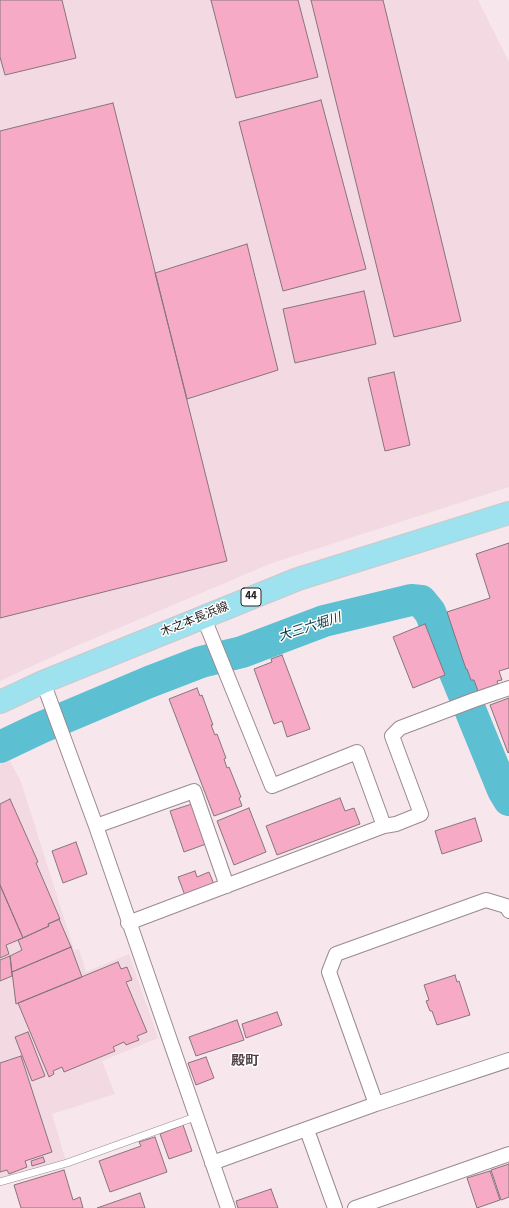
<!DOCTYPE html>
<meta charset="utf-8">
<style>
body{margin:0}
canvas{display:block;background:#f7e6eb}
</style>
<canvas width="509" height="1208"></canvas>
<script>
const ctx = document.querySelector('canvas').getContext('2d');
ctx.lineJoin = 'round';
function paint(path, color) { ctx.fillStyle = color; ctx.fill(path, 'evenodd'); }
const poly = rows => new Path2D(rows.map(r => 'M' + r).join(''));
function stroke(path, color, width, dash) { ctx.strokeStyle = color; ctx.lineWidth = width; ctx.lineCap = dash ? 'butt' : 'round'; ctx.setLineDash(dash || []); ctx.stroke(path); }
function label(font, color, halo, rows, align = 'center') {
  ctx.font = font + ' "Source Sans 3","Noto Sans JP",sans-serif'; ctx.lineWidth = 3; ctx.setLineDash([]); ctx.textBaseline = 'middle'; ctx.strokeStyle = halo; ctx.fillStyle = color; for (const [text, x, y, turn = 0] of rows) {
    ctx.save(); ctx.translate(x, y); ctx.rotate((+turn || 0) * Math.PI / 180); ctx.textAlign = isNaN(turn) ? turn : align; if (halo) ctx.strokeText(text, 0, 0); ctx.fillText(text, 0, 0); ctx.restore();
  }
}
const built = poly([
 [0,0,478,0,509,62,509,487,272,563,69,649,0,681],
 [9,759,21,782,74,950,79,949,86,972,129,954,158,1038,102,1061,115,1094,52,1114,66,1161,0,1179,0,763]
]);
const river = poly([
 [0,747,40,728,149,682,201,662,242,652,324,621,411,600,421,601,430,612,503,790,509,800]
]);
const building = poly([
 [0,0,62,0,76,58,5,75,0,57,0,0],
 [211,0,298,0,318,77,236,98,211,0],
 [311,0,383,0,461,321,394,337,311,0],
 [321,100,366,269,283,291,239,122,321,100],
 [113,103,227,561,0,618,0,131,113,103],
 [247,244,278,370,187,399,155,273,247,244],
 [364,291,376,344,295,363,283,309,364,291],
 [394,372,410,445,385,451,368,378,394,372],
 [509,543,509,668,499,671,502,680,497,681,498,684,478,691,474,680,471,680,467,669,466,669,447,612,490,598,476,554,509,543],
 [425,624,445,675,413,688,393,637,425,624],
 [282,655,310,729,287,737,282,721,274,724,254,669,272,662,271,659,282,655],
 [197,688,200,696,202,695,213,725,211,725,215,735,217,734,226,758,224,759,227,768,229,767,241,797,239,798,242,806,214,816,169,699,197,688],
 [509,698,509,752,508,753,490,705,509,698],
 [340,798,345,811,354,808,360,824,277,855,266,826,340,798],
 [10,799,38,862,36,863,60,919,48,924,49,926,23,938,0,885,0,804,10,799],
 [192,804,206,844,184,852,170,811,192,804],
 [249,808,266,852,234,865,217,821,249,808],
 [475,818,482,841,442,854,435,831,475,818],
 [76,842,87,874,63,883,52,851,76,842],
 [195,871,197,877,209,872,215,887,186,898,178,877,195,871],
 [0,885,23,938,6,945,9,954,0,958,0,885],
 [59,919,71,947,12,972,10,956,22,950,18,940,49,926,48,924,59,919],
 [71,947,82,977,16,1004,12,972,71,947],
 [10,956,12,976,0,981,0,960,10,956],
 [118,962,121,969,127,967,132,980,126,982,147,1032,137,1036,139,1040,126,1045,124,1042,113,1047,115,1051,64,1072,62,1067,53,1071,54,1074,49,1077,18,1003,118,962],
 [455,975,457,982,459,981,470,1015,437,1025,432,1011,430,1011,426,1001,429,1000,424,985,455,975],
 [277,1012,282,1025,246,1038,242,1024,277,1012],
 [237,1020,244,1040,196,1056,189,1037,237,1020],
 [28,1032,45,1076,32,1081,15,1037,28,1032],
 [21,1056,52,1152,25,1161,27,1167,9,1174,7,1170,0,1172,0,1063,21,1056],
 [206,1057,214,1078,196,1085,188,1063,206,1057],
 [183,1125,192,1151,169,1159,160,1134,183,1125],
 [155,1137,167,1172,110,1192,99,1161,141,1146,139,1142,155,1137],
 [43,1157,45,1162,32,1166,31,1161,43,1157],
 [509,1164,509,1197,501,1200,491,1170,509,1164],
 [64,1170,73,1200,80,1197,83,1208,21,1208,14,1185,64,1170],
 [490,1171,500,1200,477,1208,467,1178,490,1171],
 [271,1189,278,1208,238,1208,236,1201,271,1189],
 [140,1193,145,1208,97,1208,140,1193]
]);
const service = poly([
 [0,1182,67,1163,195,1117]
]);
const minor = poly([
 [203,616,272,786,357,752,384,826],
 [43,682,96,826,228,1208],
 [96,826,194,791,227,886],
 [128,923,384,826,396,824,421,814,392,736,400,728,474,700,509,688],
 [376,1104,329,972,336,954,486,900,506,906,509,911],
 [307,1130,335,1208],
 [212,1163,376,1104,509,1060],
 [355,1208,509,1154]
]);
const primary = poly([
 [0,702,43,682,298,579,509,513]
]);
const shields = [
 [251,597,20]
];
const shieldNames = [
 ["44",251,597]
];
const streetNames = [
 ["木之本長浜線",195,620,-22]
];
const waterNames = [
 ["大三六堀川",310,628,-18]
];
const quarterNames = [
 ["殿町",245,1062]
];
paint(built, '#f3d9e1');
stroke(river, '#5cbfd2', 32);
paint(building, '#f7aac6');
stroke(building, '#85767b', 1);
stroke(service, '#9a8a8f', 8);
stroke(minor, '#9a8a8f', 16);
stroke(primary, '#cbc9ca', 24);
stroke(service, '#fff', 7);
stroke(minor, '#fff', 14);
stroke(primary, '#9ee2ef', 22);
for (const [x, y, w] of shields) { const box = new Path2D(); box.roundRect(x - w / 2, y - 9, w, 18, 3); ctx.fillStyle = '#fff'; ctx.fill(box); stroke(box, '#262022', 1); }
label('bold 11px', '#262022', null, shieldNames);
label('12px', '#262022', '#fff', streetNames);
label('italic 13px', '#04353e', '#fff', waterNames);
label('bold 14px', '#514348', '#fff', quarterNames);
</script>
